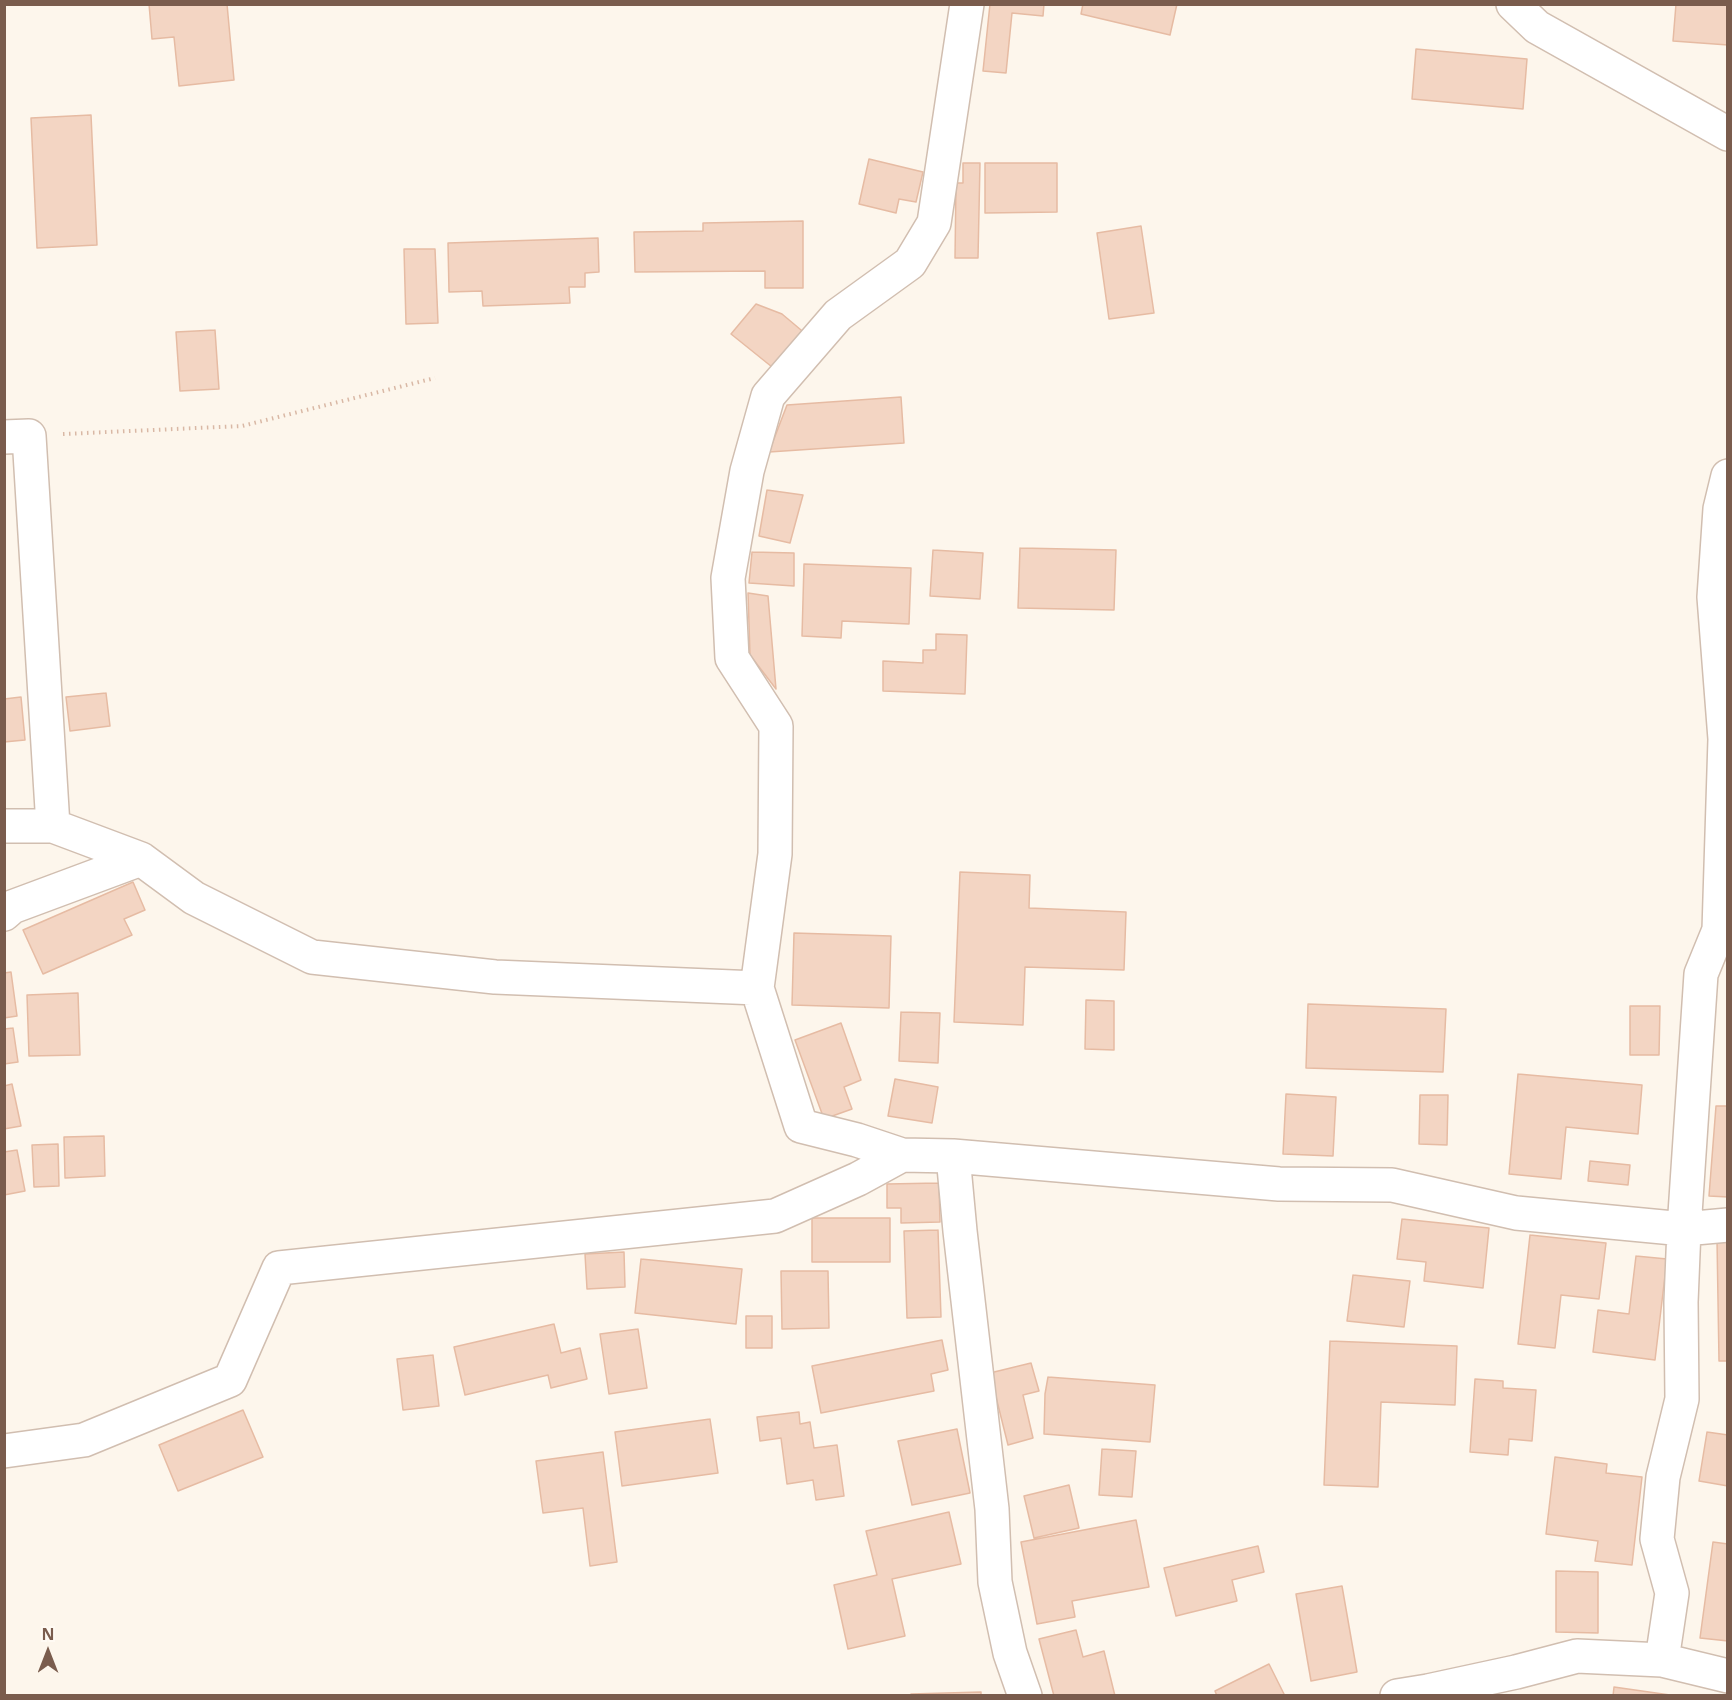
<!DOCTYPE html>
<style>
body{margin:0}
#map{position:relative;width:1732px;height:1700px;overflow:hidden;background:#fdf6ec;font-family:"Noto Sans",sans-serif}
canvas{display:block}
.frame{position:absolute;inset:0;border:6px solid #7a5c4d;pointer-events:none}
.north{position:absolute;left:18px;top:1622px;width:60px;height:60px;-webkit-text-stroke:4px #fffaf3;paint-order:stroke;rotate:0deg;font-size:16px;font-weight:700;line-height:24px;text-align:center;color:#7a5c4d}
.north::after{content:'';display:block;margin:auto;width:21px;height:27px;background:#7a5c4d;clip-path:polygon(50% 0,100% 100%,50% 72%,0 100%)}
</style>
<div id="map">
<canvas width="1732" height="1700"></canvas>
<div class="frame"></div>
<div class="north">N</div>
</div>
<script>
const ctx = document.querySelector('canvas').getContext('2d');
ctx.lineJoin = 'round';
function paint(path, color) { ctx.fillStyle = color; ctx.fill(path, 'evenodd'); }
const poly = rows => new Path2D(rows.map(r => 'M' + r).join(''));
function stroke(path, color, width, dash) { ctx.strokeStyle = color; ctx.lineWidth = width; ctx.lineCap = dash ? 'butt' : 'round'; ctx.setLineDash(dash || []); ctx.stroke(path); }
const building = poly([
 [149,4,227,4,234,80,179,86,174,37,152,39,149,4],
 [990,4,1044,4,1043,16,1012,13,1006,73,983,71,990,4],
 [1083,4,1177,4,1170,35,1081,14,1083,4],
 [1676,4,1728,4,1728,45,1673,41,1676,4],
 [1416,49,1527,59,1523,109,1412,99,1416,49],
 [91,115,97,245,37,248,31,118,91,115],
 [869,159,923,172,916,202,899,199,896,213,859,204,869,159],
 [963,163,980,163,978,258,955,258,956,183,963,183,963,163],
 [985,163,1057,163,1057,212,985,213,985,163],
 [803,221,803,288,765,288,765,271,635,272,634,232,703,231,703,223,803,221],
 [1141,226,1154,313,1109,319,1097,233,1141,226],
 [598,238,599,272,585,273,585,287,569,287,570,303,483,306,482,291,449,292,448,243,598,238],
 [404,249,435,249,438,323,406,324,404,249],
 [756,304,782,314,807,335,777,371,731,334,756,304],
 [215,330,219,389,180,391,176,332,215,330],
 [901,397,904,443,769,452,787,405,901,397],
 [767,490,803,495,790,543,759,536,767,490],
 [1020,548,1116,550,1114,610,1018,608,1020,548],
 [933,550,983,553,980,599,930,596,933,550],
 [752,552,794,553,794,586,749,583,752,552],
 [804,564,911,568,909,624,842,621,841,638,802,636,804,564],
 [748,593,768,596,776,689,750,655,748,593],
 [936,634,967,635,965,694,883,691,883,661,923,663,923,650,936,650,936,634],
 [106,693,110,726,70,731,66,697,106,693],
 [21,697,25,740,4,742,4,699,21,697],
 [960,872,1030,875,1029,908,1126,912,1124,970,1025,967,1023,1025,954,1022,960,872],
 [133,882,145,910,124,919,132,935,43,974,23,930,133,882],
 [794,933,891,936,889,1008,792,1005,794,933],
 [11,972,17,1016,4,1018,4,973,11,972],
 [78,993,80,1055,29,1056,27,995,78,993],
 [1086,1000,1114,1001,1114,1050,1085,1049,1086,1000],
 [1308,1004,1446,1009,1443,1072,1306,1068,1308,1004],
 [1630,1006,1660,1006,1659,1055,1630,1055,1630,1006],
 [901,1012,940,1013,938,1063,899,1061,901,1012],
 [841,1023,861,1080,844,1087,852,1109,824,1119,795,1040,841,1023],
 [13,1028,18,1062,4,1064,4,1029,13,1028],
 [1518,1074,1642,1085,1638,1134,1566,1127,1561,1179,1509,1174,1518,1074],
 [895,1079,938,1087,932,1123,888,1116,895,1079],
 [12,1084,21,1126,4,1129,4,1086,12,1084],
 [1286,1094,1336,1097,1333,1156,1283,1154,1286,1094],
 [1420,1095,1448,1095,1447,1145,1419,1144,1420,1095],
 [1716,1106,1728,1106,1728,1197,1709,1196,1716,1106],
 [104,1136,105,1176,65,1178,64,1137,104,1136],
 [58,1144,59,1186,34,1187,32,1145,58,1144],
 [17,1150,25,1191,4,1195,4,1152,17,1150],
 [1590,1161,1630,1165,1628,1185,1588,1181,1590,1161],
 [939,1183,940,1222,901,1223,901,1208,887,1208,887,1184,939,1183],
 [812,1218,890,1218,890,1262,812,1262,812,1218],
 [1402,1219,1489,1228,1483,1288,1424,1281,1426,1262,1397,1259,1402,1219],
 [938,1230,941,1317,907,1318,904,1231,938,1230],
 [1530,1235,1606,1243,1599,1299,1561,1295,1555,1348,1518,1344,1530,1235],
 [1717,1240,1728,1240,1728,1361,1719,1361,1717,1240],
 [624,1252,625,1287,587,1289,585,1254,624,1252],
 [1636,1256,1667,1259,1655,1360,1593,1352,1598,1310,1629,1314,1636,1256],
 [641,1259,742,1269,736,1324,635,1313,641,1259],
 [781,1271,828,1271,829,1328,782,1329,781,1271],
 [1353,1275,1410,1281,1404,1327,1347,1321,1353,1275],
 [746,1316,772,1316,772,1348,746,1348,746,1316],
 [554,1324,561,1353,580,1348,587,1379,551,1388,548,1375,465,1395,454,1347,554,1324],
 [638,1329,647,1388,609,1394,600,1334,638,1329],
 [942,1340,948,1370,931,1374,934,1391,821,1413,812,1366,942,1340],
 [1330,1341,1457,1346,1455,1405,1381,1402,1378,1487,1324,1485,1330,1341],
 [433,1355,439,1406,403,1410,397,1359,433,1355],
 [1031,1363,1039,1391,1023,1395,1033,1438,1008,1445,990,1373,1031,1363],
 [1048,1377,1155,1385,1150,1442,1044,1434,1045,1394,1048,1377],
 [1475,1379,1503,1381,1503,1388,1536,1390,1532,1441,1509,1439,1508,1455,1470,1452,1475,1379],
 [243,1410,263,1457,178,1491,159,1445,243,1410],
 [799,1412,800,1424,810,1422,814,1448,837,1445,844,1496,816,1500,813,1480,787,1484,781,1438,760,1441,757,1417,799,1412],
 [710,1419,718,1473,622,1486,615,1432,710,1419],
 [957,1429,970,1493,912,1505,898,1441,957,1429],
 [1707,1432,1728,1435,1728,1486,1699,1481,1707,1432],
 [1102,1449,1136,1451,1132,1497,1099,1495,1102,1449],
 [603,1452,617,1562,590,1566,583,1508,543,1513,536,1461,603,1452],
 [1555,1457,1607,1464,1606,1473,1642,1477,1632,1565,1595,1561,1598,1541,1546,1534,1555,1457],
 [1069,1485,1079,1528,1034,1538,1024,1496,1069,1485],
 [949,1512,961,1564,892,1579,905,1636,848,1649,834,1585,877,1575,866,1531,949,1512],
 [1136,1520,1149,1587,1072,1601,1075,1617,1037,1624,1021,1542,1136,1520],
 [1713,1542,1728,1544,1728,1641,1700,1638,1713,1542],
 [1258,1546,1264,1572,1232,1580,1237,1601,1176,1616,1164,1568,1258,1546],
 [1556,1571,1598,1572,1598,1633,1556,1632,1556,1571],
 [1342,1586,1357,1672,1311,1681,1296,1594,1342,1586],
 [1076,1630,1083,1657,1104,1651,1115,1696,1054,1696,1039,1639,1076,1630],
 [1269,1664,1285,1696,1217,1696,1215,1691,1269,1664],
 [1614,1687,1677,1696,1613,1696,1614,1687],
 [981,1692,981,1696,911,1696,911,1694,981,1692]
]);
const path = poly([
 [63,434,242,426,435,378]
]);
const minor = poly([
 [1513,4,1537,27,1728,134],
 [4,437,29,436,53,826],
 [4,826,53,826,141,859,194,898,312,957,495,977,757,988,801,1126,857,1140,902,1155,953,1156,1279,1184,1392,1185,1516,1213,1684,1229,1728,1225],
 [4,914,12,907,141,859],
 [757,988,775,854,776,726,732,658,728,578,747,471,768,396,838,315,910,263,934,223,967,4],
 [953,1156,960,1231,992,1509,995,1582,1010,1653,1025,1696],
 [4,1451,84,1440,230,1380,279,1268,775,1216,858,1179,902,1155],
 [1662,1660,1672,1593,1657,1539,1663,1477,1682,1399,1681,1302,1684,1229,1701,974,1719,930,1725,739,1714,597,1720,509,1728,476],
 [1397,1696,1428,1691,1516,1672,1577,1656,1662,1660,1728,1676]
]);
paint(building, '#f3d5c3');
stroke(building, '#e6bba3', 1.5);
stroke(minor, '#d1beb0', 36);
stroke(path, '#d9b8a5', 4, [1.5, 4.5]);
stroke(minor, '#fff', 33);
</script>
